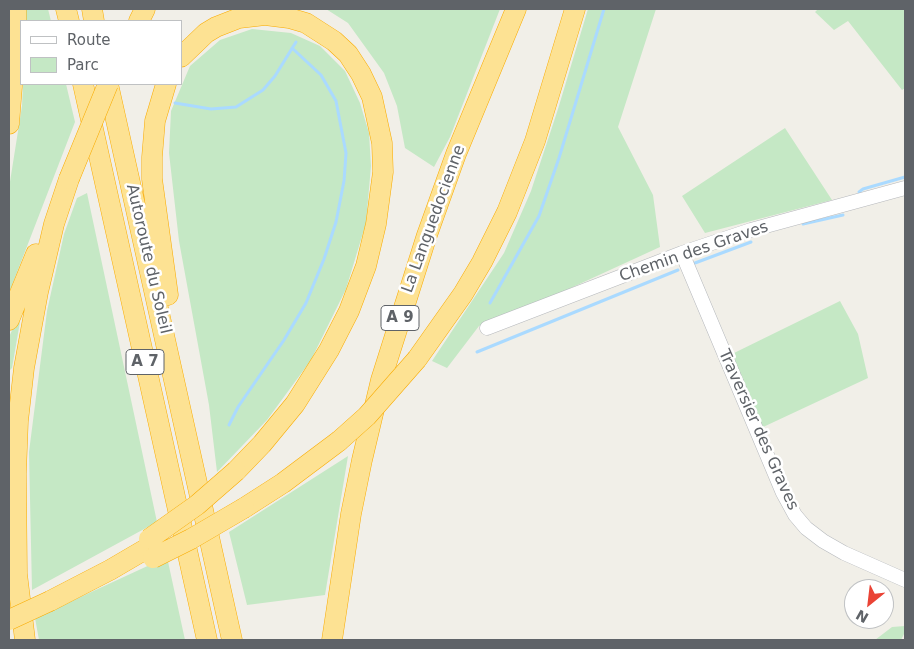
<!DOCTYPE html>
<style>
body{margin:0}
#map{position:relative;width:914px;height:649px;overflow:hidden;background:#f1efe8;font-family:"DejaVu Sans",sans-serif}
canvas{display:block}
.frame{position:absolute;inset:0;border:10px solid #5f6368;pointer-events:none}
.legend{position:absolute;left:20px;top:20px;width:162px;height:65px;box-sizing:border-box;background:#fff;border:1px solid #bfc1c3;margin:0;padding:6px 9px;list-style:none;font-size:15px;color:#5f6368}
.legend li{display:flex;align-items:center;gap:10px;height:25px}
.legend b{width:25px;border:1px solid #bfc1c3}
.north{position:absolute;left:844px;top:579px;width:50px;height:50px;box-sizing:border-box;background:#fff;border:1px solid #bfc1c3;border-radius:50%;rotate:209deg;font-size:14px;font-weight:700;line-height:20px;text-align:center;color:#5f6368}
.north::after{content:'';display:block;margin:auto;width:18px;height:22px;background:#ea4335;clip-path:polygon(50% 0,100% 100%,50% 72%,0 100%)}
</style>
<div id="map">
<canvas width="914" height="649"></canvas>
<div class="frame"></div>
<ul class="legend">
<li><b style="height:6px;background:#fff"></b>Route</li>
<li><b style="height:14px;background:#c5e8c5"></b>Parc</li>
</ul>
<div class="north">N</div>
</div>
<script>
const ctx = document.querySelector('canvas').getContext('2d');
ctx.lineJoin = 'round';
function paint(path, color) { ctx.fillStyle = color; ctx.fill(path, 'evenodd'); }
const poly = rows => new Path2D(rows.map(r => 'M' + r).join(''));
function stroke(path, color, width, dash) { ctx.strokeStyle = color; ctx.lineWidth = width; ctx.lineCap = dash ? 'butt' : 'round'; ctx.setLineDash(dash || []); ctx.stroke(path); }
function label(font, color, halo, rows, align = 'center') {
  ctx.font = font + ' "DejaVu Sans",sans-serif'; ctx.lineWidth = 5; ctx.setLineDash([]); ctx.textBaseline = 'middle'; ctx.strokeStyle = halo; ctx.fillStyle = color; for (const [text, x, y, turn = 0] of rows) {
    ctx.save(); ctx.translate(x, y); ctx.rotate((+turn || 0) * Math.PI / 180); ctx.textAlign = isNaN(turn) ? turn : align; if (halo) ctx.strokeText(text, 0, 0); ctx.fillText(text, 0, 0); ctx.restore();
  }
}
const green = poly([
 [25,9,48,9,51,21,24,21],
 [326,9,500,9,450,137,434,167,405,148,397,106,384,73,348,23],
 [588,9,656,9,618,127,653,195,660,247,512,315,479,326,447,368,432,361,504,253,531,191,558,109],
 [818,9,905,9,905,88,902,90,848,21,834,30,815,12],
 [252,29,291,33,320,46,345,71,360,103,369,133,371,166,366,223,346,289,311,360,267,420,217,472,209,405,179,241,169,153,171,111,190,66,220,40],
 [23,84,66,84,75,122,9,293,9,188,22,106],
 [785,128,832,200,705,233,682,196],
 [87,193,157,522,32,590,29,452,47,311,64,234,77,198],
 [840,301,858,334,868,378,761,428,732,354],
 [20,322,12,368,9,371,9,337,14,326],
 [348,456,325,595,247,605,229,532],
 [167,557,185,640,39,640,35,618],
 [905,626,905,632,901,640,875,640,892,627]
]);
const stream = poly([
 [175,103,211,109,236,107,263,90,275,76,296,42],
 [859,192,863,189,905,177],
 [803,224,843,215],
 [695,263,751,242],
 [490,303,539,216,559,158,604,9],
 [477,352,678,270],
 [229,425,238,407,284,340,306,303,324,259,336,222,344,181,346,153,336,101,321,75,292,48]
]);
const minor = poly([
 [682,253,783,493,795,515,806,528,823,541,844,553,905,580],
 [487,328,682,253,751,230,905,188]
]);
const highway = poly([
 [66,9,69,21],
 [92,9,94,21],
 [139,21,145,9],
 [181,57,206,33,216,27,239,18,265,15,289,18,306,23,334,41,348,54,361,74,372,97,382,143,383,172,376,224,366,266,349,311,329,350,295,404,262,444,236,471],
 [83,84,207,640],
 [108,84,232,640],
 [166,84,155,121,152,157,152,179,168,295],
 [9,124,16,37,16,9],
 [9,320,36,254],
 [417,359,463,294,482,262,507,212,535,141,575,9],
 [244,508,283,483,339,441],
 [50,601,110,570,151,546],
 [25,640,17,574,16,473,18,421,24,368,38,292,54,224,69,179],
 [332,640,351,514,362,460,381,380,427,235,456,154,516,9]
]);
const highwayBridge = poly([
 [69,179,108,84],
 [339,441,367,416,417,359],
 [149,539,197,505,236,471],
 [153,558,191,539,244,508],
 [9,620,50,601]
]);
const shields = [
 [400,318,38],
 [145,362,38]
];
const shieldNames = [
 ["A 9",400,318],
 ["A 7",145,362]
];
const streetNames = [
 ["La Languedocienne",434,219,-70],
 ["Chemin des Graves",694,252,-19],
 ["Autoroute du Soleil",148,259,77],
 ["Traversier des Graves",758,430,66]
];
paint(green, '#c5e8c5');
stroke(stream, '#aadaff', 3);
stroke(minor, '#b5b8bc', 15);
stroke(highway, '#f9ab00', 21);
stroke(minor, '#fff', 14);
stroke(highway, '#fde293', 20);
stroke(highwayBridge, '#f9ab00', 21, []);
stroke(highwayBridge, '#fde293', 20);
for (const [x, y, w] of shields) { const box = new Path2D(); box.roundRect(x - w / 2, y - 12.5, w, 25, 4); ctx.fillStyle = '#fff'; ctx.fill(box); stroke(box, '#5f6368', 1); }
label('bold 15px', '#5f6368', null, shieldNames);
label('16px', '#5f6368', '#fff', streetNames);
</script>
